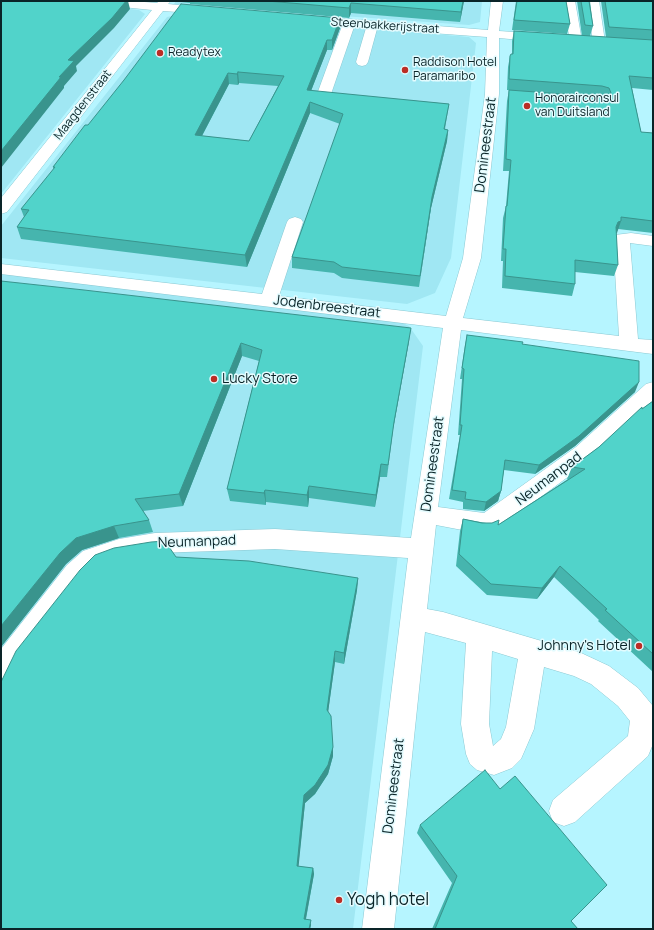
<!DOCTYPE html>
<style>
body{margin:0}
#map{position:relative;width:654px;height:930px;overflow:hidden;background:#b6f5ff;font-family:Manrope,sans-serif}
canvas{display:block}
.frame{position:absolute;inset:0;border:2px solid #0a2428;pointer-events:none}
</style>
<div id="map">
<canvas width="654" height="930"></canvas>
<div class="frame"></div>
</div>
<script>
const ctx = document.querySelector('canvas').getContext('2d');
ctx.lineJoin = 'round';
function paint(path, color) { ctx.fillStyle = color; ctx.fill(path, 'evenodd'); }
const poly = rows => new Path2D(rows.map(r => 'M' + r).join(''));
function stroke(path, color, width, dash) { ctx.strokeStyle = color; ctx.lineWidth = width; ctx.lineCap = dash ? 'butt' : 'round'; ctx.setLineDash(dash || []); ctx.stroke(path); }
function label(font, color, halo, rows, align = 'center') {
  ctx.font = font + ' Manrope,sans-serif'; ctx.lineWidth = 3; ctx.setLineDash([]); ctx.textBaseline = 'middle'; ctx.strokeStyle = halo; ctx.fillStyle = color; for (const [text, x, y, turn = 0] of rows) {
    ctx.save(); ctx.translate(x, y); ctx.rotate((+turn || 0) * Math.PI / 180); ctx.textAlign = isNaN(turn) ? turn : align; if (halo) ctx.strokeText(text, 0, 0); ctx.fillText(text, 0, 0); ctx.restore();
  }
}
const built = poly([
 [1,1,42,1,139,10,145,14,1,194],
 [176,1,482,1,480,22,469,25,174,4],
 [184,13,469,37,476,43,451,258,435,293,407,304,1,258,1,226,167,17],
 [1,273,397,320,409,326,423,346,353,929,1,929]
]);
const minor = poly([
 [87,1,132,1,157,3,159,1,171,1,168,4,207,8,211,9,213,11,211,13,207,14,163,11,7,212,1,214,1,198,152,10,93,4,87,1],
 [491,1,503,1,499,31,542,34,546,35,548,38,546,41,542,42,499,38,499,94,481,258,463,318,619,336,613,239,615,235,631,233,653,236,653,246,630,243,638,339,653,340,653,354,461,330,438,507,484,513,576,447,646,384,653,382,653,401,592,459,496,530,488,533,478,533,436,525,427,609,443,612,579,652,609,666,638,688,653,706,653,744,648,756,575,822,564,826,553,822,549,811,553,800,628,736,630,721,618,706,591,684,574,676,544,667,534,729,521,759,512,768,494,775,477,770,470,764,466,754,461,724,466,643,425,632,394,929,362,929,408,558,275,549,155,553,119,559,100,566,85,581,17,670,1,679,1,649,67,565,83,551,119,539,155,533,275,529,411,538,443,328,1,274,1,264,262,294,287,222,289,219,295,217,301,219,303,222,279,296,446,316,463,258,485,94,487,37,377,29,368,62,366,65,362,66,358,65,356,62,366,28,354,27,330,97,328,100,323,101,318,100,316,97,342,26,311,24,307,22,305,20,307,18,311,16,488,30,491,1],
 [492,651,518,659,506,727,501,739,493,746,489,724,492,651],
 [563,1,575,1,582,41,580,44,576,45,572,44,570,41,563,1],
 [587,1,599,1,605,42,603,45,595,45,593,42,587,1]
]);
const wall = poly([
 [172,1,464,1,460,22,351,13,349,18,190,4,190,3],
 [516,1,566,1,570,24,567,34,512,30],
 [577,1,590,1,593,26,590,36,606,37,601,1,653,1,653,90,632,88,641,132,653,133,653,233,618,229,616,233,618,265,614,276,575,272,575,284,572,296,502,288,503,261,501,261,503,218,506,206,509,171,503,171,507,101,509,90,507,90,508,67,510,56,512,54,512,41,514,31,582,36],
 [340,18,340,28,332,50,327,50,311,91,449,104,445,129,448,130,447,141,431,208,419,287,342,278,334,273,292,268,292,257,340,124,310,113,247,267,21,239,17,227,24,217,21,209,54,170,53,167,88,125],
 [239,83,278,86,249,141,202,136,229,84,238,85],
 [1,281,409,341,392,435,387,477,380,477,375,507,309,498,308,507,266,502,266,505,230,501,227,489,259,361,242,356,183,506,143,511,149,520,153,532,119,538,82,550,66,564,1,647],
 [467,335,522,344,635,392,575,446,535,474,504,470,501,491,498,501,484,511,463,509,463,502,449,499,460,435,458,435,462,379,460,379,465,345],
 [653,401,653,672,598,621,599,620,554,577,537,599,487,595,456,566,460,531,463,519,498,525,568,479,567,479,572,467,599,447,642,409],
 [176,557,358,578,357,590,344,664,335,662,328,712,333,747,333,756,328,774,315,794,305,803,298,867,313,868,314,874,306,919,311,925,310,929,1,929],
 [420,825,571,921,578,929,432,929,452,883,417,833]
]);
const shadedWall = poly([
 [126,1,128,1,130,9,114,28,76,66,77,71,64,86,64,88,1,168,1,151,59,77,68,60],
 [463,1,464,1,460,22,461,12],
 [351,3,351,13,349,18,349,8],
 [340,18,340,28,332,50,332,40],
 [327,40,327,50,307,101,307,90],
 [238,72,239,83,238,85,237,74],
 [228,73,229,84,196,147,195,135],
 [310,102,310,113,247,267,245,255],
 [448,130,447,141,431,208,419,287,432,197],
 [621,221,617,233,614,234,618,222],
 [411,328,409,341,392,435,387,477,394,422],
 [241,343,242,356,183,506,179,494],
 [639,382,635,392,575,446,535,474,539,465],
 [381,464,380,477,375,507,376,495],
 [309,486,309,498,308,507,307,495],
 [265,490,266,502,266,505,264,493],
 [501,491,498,501,484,511,486,502],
 [114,526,119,538,82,550,66,564,1,647,1,626,60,553,76,538],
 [560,566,554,577,537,599,542,588],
 [358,578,357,590,344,664,344,653],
 [335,651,335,662,327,720,327,710],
 [333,747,333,756,328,774,315,794,305,803,298,872,297,866,304,795],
 [313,868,314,874,305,923,304,919],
 [311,920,311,925,310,929,309,929]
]);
const building = poly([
 [1,1,126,1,112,18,68,60,74,61,59,77,61,77,1,151,1,1],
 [267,1,463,1,461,12,351,3,349,8,267,1],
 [517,1,566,1,570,24,514,20,517,1],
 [581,1,589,1,593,26,585,25,581,1],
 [605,1,653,1,653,30,609,27,605,1],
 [181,4,340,18,332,40,327,40,307,90,449,104,444,129,448,130,432,197,420,276,342,267,334,262,292,257,343,114,310,102,245,255,17,227,29,210,21,209,55,167,53,167,85,125,88,125,124,80,181,4],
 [238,72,284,76,249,141,195,135,228,73,237,74,238,72],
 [514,31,653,40,653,78,629,76,641,132,653,133,653,221,621,217,621,221,618,222,616,227,618,265,575,260,575,284,505,276,506,249,503,249,506,206,507,206,511,160,506,159,509,90,602,97,608,96,611,93,609,88,602,86,509,79,510,56,511,54,513,54,514,31],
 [1,281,84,290,411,328,394,422,388,465,381,464,376,495,309,486,307,495,265,490,264,493,227,489,262,350,241,343,179,494,135,499,149,520,114,526,76,538,60,553,1,626,1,281],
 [467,335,523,342,522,344,639,361,639,382,579,436,539,465,505,460,501,491,486,502,465,499,466,492,452,490,462,425,460,425,464,369,462,368,467,335],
 [653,401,653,654,605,610,607,609,560,566,542,588,491,584,459,554,463,519,482,523,492,523,499,520,498,525,585,469,572,467,599,447,642,407,642,409,653,401],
 [165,541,176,557,249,561,358,578,344,653,335,651,327,710,331,716,333,747,328,765,315,785,304,795,297,866,313,868,304,919,311,920,309,929,1,929,1,682,16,651,80,570,95,555,114,548,151,542,165,541],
 [485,770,500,789,515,776,607,885,571,921,578,929,435,929,457,876,420,825,485,770]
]);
const markers = [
 [160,53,4,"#bb2d25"],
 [405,70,4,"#bb2d25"],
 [527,106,4,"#bb2d25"],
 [214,379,4,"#bb2d25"],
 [639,646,4,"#bb2d25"],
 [339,900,4,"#bb2d25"]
];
const farStreetnames = [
 ["Steenbakkerijstraat",385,26,4],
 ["Maagdenstraat",83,105,-52]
];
const farPoinames = [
 ["Readytex",168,53],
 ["Raddison Hotel",413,63],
 ["Paramaribo",413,77],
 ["Honorairconsul",535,99],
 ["van Duitsland",535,113]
];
const streetNames = [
 ["Domineestraat",486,145,-83],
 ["Jodenbreestraat",327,307,7],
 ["Domineestraat",433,464,-82],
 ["Neumanpad",549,479,-37],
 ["Neumanpad",197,542,-2],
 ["Domineestraat",394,786,-83]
];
const poiNames = [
 ["Lucky Store",222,379],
 ["Johnny's Hotel",631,646,"right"]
];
const nearPoinames = [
 ["Yogh hotel",347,900]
];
paint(built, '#a0e7f3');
stroke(minor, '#8bc8d2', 1);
paint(minor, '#fff');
paint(wall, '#46b5ae');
paint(shadedWall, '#39948d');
paint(building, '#51d3ca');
stroke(building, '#39948d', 1);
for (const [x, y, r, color] of markers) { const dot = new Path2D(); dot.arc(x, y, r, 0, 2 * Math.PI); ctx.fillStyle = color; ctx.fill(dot); stroke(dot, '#e3fbfe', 1.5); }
label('12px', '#0a2428', '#e3fbfe', farStreetnames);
label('12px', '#0a2428', '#e3fbfe', farPoinames, 'left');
label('14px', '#0a2428', '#e3fbfe', streetNames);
label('14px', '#0a2428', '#e3fbfe', poiNames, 'left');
label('17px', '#0a2428', '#e3fbfe', nearPoinames, 'left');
</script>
